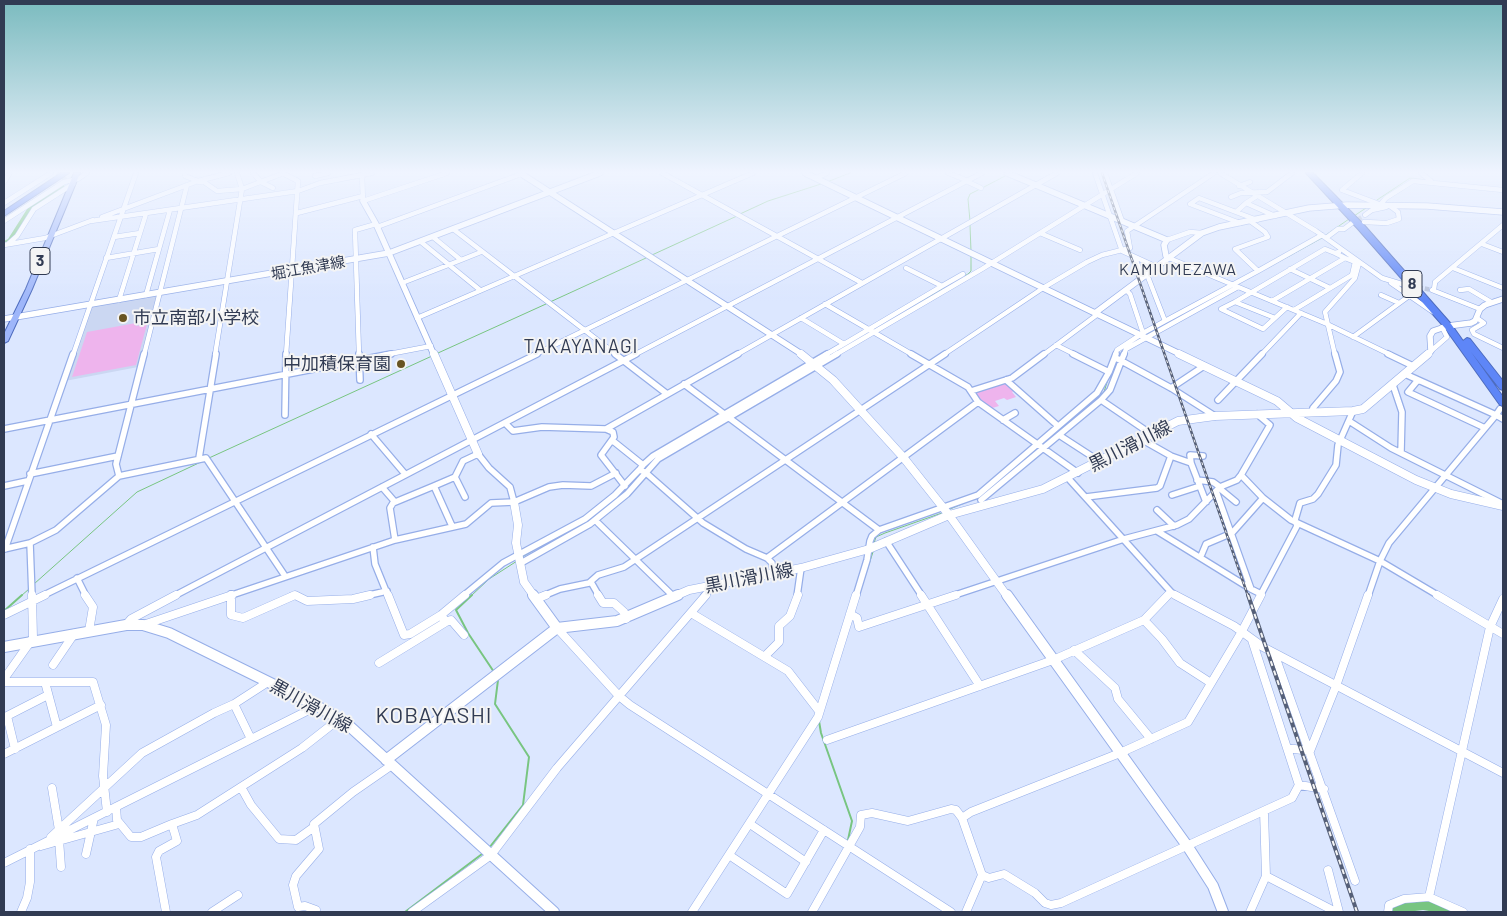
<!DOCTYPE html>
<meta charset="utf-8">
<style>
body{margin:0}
#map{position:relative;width:1507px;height:916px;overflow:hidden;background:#dce7ff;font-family:Barlow,sans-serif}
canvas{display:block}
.frame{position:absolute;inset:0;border:5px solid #313b53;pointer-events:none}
</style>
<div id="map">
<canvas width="1507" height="916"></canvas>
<div class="frame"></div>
</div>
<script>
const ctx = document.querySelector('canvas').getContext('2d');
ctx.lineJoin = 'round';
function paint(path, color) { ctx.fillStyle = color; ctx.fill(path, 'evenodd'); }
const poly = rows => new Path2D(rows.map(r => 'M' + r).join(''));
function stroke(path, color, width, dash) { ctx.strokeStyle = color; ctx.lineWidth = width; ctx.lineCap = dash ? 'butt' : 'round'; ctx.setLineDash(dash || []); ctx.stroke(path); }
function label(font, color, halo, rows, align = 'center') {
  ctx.font = font + ' Barlow,"Noto Sans JP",sans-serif'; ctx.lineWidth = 4; ctx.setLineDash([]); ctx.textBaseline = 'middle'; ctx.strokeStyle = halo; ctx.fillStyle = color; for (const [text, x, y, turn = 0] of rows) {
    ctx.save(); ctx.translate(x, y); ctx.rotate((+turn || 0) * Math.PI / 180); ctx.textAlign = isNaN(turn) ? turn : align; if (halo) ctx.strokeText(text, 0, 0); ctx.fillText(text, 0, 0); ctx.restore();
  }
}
const built = poly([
 [158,295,138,367,65,381,92,305]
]);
const green = poly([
 [136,323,136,326,147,324,136,365,72,377,87,332],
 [1005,382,1016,390,1012,392,1016,397,1007,400,1004,398,995,401,999,406,989,409,983,405,974,393,993,384]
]);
const streamFar1 = poly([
 [827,182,850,173],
 [984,187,1007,175],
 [1377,200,1410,178,1426,180],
 [740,214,768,201,821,184],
 [1354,216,1366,208],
 [970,221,968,199,970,194,980,189],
 [970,225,971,251],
 [1326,235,1349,219],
 [652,255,737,216],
 [1269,267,1322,238],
 [1221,294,1233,287],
 [550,302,646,258],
 [885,322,968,274,971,271,971,255],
 [1146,335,1180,317],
 [438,353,546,304],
 [1043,444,1104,392,1108,379],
 [209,458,432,356],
 [1005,476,1038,448],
 [628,487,640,473],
 [950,509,981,496],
 [874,543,876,537,885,533,942,513],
 [522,557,555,538],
 [34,584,137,492,203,461],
 [859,595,873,552],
 [21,596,29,589],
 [471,596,489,579,517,561]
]);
const stream = poly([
 [472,595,456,610,468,633,494,672],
 [4,611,22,595],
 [819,721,821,733,852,821,848,840],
 [489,848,523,805,529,757,495,704,498,680],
 [405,912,482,854]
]);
const river = poly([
 [62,184,65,186,64,187,33,208,12,241,4,246,4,241,8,239,29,206,62,184],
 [1423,896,1431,897,1457,907,1459,912,1435,912,1423,910,1407,912,1388,912,1390,907,1399,901,1423,896]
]);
const streetTunnel = poly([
 [57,173,67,181],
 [1352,223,1365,215],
 [1412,286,1432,290]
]);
const streetFar2 = poly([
 [185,173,185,176,198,181],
 [253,173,261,182,273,188],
 [282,173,298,181,286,355],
 [662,173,862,283],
 [948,173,966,180],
 [1095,173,1122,251,1157,267],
 [1105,173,1122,221],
 [1220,173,1316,231,1382,278,1405,285],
 [1362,173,1342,190,1379,204],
 [1421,173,1431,181],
 [362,174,363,201,447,173],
 [315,176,328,173],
 [816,178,827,173],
 [966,181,981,188],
 [4,182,9,174],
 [199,182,204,182,217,191,242,189,237,173],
 [1239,186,1250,182],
 [1257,196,1246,203,1275,216],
 [1231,197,1241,193,1267,192,1292,173],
 [4,203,51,173],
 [1246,203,1236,212,1257,220],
 [1380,205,1386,198,1413,181,1503,190],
 [1236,212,1199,198,1190,204,1240,223],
 [297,213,363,196],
 [1365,215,1372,210,1386,207,1384,206],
 [102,217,198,181,229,173],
 [4,221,64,182,78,179,87,173],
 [91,221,298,191,320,183,372,173],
 [1364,222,1387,223,1399,219,1398,212,1390,206],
 [377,227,524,173],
 [453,229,617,355],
 [1040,233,1080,250],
 [114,237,140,233],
 [433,237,461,260,481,252],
 [1326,238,1338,229,1344,229,1352,223],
 [1167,240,1190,232,1202,233],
 [421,242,480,290],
 [8,244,17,236,34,209,73,184],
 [1482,244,1503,252],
 [4,245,45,238,93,220],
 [106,258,159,249],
 [1135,258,1141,273,1148,277,1165,321,1258,271,1235,249,1268,237,1265,232,1250,221],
 [1169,258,1327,324,1391,355],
 [1453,268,1503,288],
 [1290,269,1330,288],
 [1258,271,1322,235],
 [402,283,461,260],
 [1391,283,1433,312],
 [942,286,963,274],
 [1432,290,1480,309],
 [1434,290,1435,282,1503,225],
 [1460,290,1469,289,1491,302],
 [146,295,170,210],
 [1381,295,1399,303],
 [119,300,146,214],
 [1272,301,1345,258,1335,253,1339,252],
 [1235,302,1221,309,1263,329,1287,307],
 [825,304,913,355],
 [1294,310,1352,275,1355,262,1345,258],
 [417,318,753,173],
 [801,318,844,344,825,355],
 [1275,318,1235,302,1325,249,1335,253],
 [1477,318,1484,323,1472,330,1474,334,1503,348],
 [1143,333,1165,321],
 [1353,337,1409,296],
 [844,344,942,286,906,268],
 [1056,345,1076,355],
 [1431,351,1447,337,1442,327],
 [73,355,136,173],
 [144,355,187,185],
 [215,355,242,189,284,173],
 [359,355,355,230,376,224],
 [384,355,431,346],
 [534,355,906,173],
 [634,355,982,173],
 [736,355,1057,173],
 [835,355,982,269,1137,173],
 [943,355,1043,288,1087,262,1102,255,1130,248,1127,231,1214,173],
 [1043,355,1098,314],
 [1115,355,1117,350,1143,333,1130,294,1126,290],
 [1124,355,1126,349,1238,287],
 [1261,355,1301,313],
 [1335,355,1325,312,1355,278,1359,263]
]);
const streetFar1 = poly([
 [359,354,360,380],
 [615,354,667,394],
 [911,354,968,387,978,402,1078,473],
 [1073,354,1109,372],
 [1388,354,1413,366],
 [1118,359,1171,388,1215,416],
 [1405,374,1496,415,1500,409],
 [1006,380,1058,426],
 [1418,380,1408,392,1485,428],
 [684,384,879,530,872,536,870,541,867,560,856,596],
 [1393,385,1402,412,1401,452],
 [1171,388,1204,366],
 [971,391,1012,378,1044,354],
 [1101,400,1110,390,1124,354],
 [1218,400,1262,354],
 [1312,412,1313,408,1336,381,1340,372,1335,354],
 [285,415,286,354],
 [1003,420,1015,413],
 [1349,421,1391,448,1503,504],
 [505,423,513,431,542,427,606,429,738,354],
 [4,429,391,354],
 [606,429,613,432,614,437,601,455,625,486],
 [371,434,405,474],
 [1059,435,1101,400,1151,434],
 [1141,439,1171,456,1191,463],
 [613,441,643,465,640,469],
 [1203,456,1190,455,1191,463,1206,502],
 [199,458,216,354],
 [643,465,653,456,827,354],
 [30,474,118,456],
 [1241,475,1263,498,1291,520,1380,561,1439,596],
 [119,476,116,464,144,354],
 [1068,478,1171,592,1177,596],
 [1197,480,1213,482,1220,487],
 [4,486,27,481],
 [382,487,395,502],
 [1219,488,1236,502],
 [1216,491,1251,589,1261,594],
 [1172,495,1200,486],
 [465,497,455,477,463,461,478,454,489,468,510,487,514,502],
 [1086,497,1157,488,1160,486,1171,456],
 [981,500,1059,435,1099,461],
 [1157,510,1174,526],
 [598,523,673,596],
 [452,526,434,486,455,477],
 [879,530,978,495,1097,393,1109,372,1116,354],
 [1157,531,1251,589],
 [395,540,390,508,393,503,434,486],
 [886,541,922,596],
 [30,543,32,596],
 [373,547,375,564,388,596],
 [4,549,30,543,56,530,119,476,206,458,285,576],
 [5,549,73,354],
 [1201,556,1206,544,1232,533,1263,498],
 [767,558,978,402],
 [521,563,590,524,627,494,658,459,837,354],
 [77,578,86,596],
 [591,582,599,596],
 [231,594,231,596],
 [42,596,537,354],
 [174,596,636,354],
 [229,596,395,540,466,524,491,503,514,502,549,487,563,485,591,486,616,473],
 [292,596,297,596],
 [365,596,387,591],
 [463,596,503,563,585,519,615,495,639,470,645,472,703,523,746,549,767,558,772,563,773,574],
 [543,596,560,589,589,583,598,575,624,567,945,354],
 [704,596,714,585],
 [797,596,801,568],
 [952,596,1124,539,1177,525,1189,519,1220,487,1237,480,1241,475,1270,425,1257,414],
 [1167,596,1171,592],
 [1260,596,1297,526,1295,520,1300,503,1313,499,1318,494,1336,465,1338,445,1353,411],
 [1368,596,1380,561,1389,543,1496,415,1503,419]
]);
const street = poly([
 [85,595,93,607,89,631],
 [231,595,231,615,243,618,295,595,307,601,353,599,370,595],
 [388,595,404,635,410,634,441,615,465,595],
 [598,595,603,603,614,603,624,612,626,619],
 [921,595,980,686],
 [1175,595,1234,626,1263,647,1503,773],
 [1437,595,1503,634],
 [536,599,546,595],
 [691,613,788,671,819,711],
 [850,614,857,618,859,627,956,595],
 [4,615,45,595],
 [444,619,446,622,451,620,464,635],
 [1144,620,1162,639,1180,663,1211,683],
 [126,625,131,619,176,595],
 [143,625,232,595],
 [557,628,619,696,630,705,951,912],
 [1252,640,1287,748],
 [1074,650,1115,688,1118,699,1151,739],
 [1274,653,1355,881],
 [765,656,779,642,779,626,790,616,798,595],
 [379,663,446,622],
 [53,665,74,634],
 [4,679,33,638,32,595],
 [4,682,93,682,106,725,103,776,107,812],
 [45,682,57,727],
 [234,704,268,682],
 [827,740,1053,660,1144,620,1168,595],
 [15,749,7,716,48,695],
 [1310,751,1336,686,1368,595],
 [4,754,101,705],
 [1299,785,1324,789],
 [241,787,251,805,279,839,296,840,314,827],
 [52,788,59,830],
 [116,807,117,820,131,837,141,837,172,824,177,841,159,851,156,857,166,912],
 [172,824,197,815,302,748,339,719],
 [750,824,806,862],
 [51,837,142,753,214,713,234,704,251,739],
 [59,839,61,867],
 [41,846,119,824],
 [86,854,94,818],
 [729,855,787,894,824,830],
 [4,863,317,706],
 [1328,870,1339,912],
 [982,875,989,878,1004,874,1035,893,1045,903,1051,905,1061,903,1292,798,1299,785,1287,748,1310,751],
 [1266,876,1336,912],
 [1429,897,1490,627,1503,599],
 [316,910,305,906,298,907,293,885,296,876,319,849,314,824,353,792,392,765],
 [21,912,27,898,30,882,30,849],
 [212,912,238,895],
 [412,912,491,855,557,768,706,595],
 [692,912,818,717,856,595],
 [812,912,860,827,861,815,872,813,908,821,951,809,956,810,962,818],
 [966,912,982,875,962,818,971,812,1120,753,1188,722,1241,633,1261,595],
 [1250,912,1266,876,1264,811],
 [1388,912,1389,905,1404,899,1429,897,1463,912]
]);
const secondaryFar2 = poly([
 [520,173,803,355],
 [805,173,1182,355],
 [1007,173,1167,240,1164,245,1166,256,1169,258],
 [363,201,376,224,434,355],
 [1095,313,1202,233,1219,227,1309,208,1347,205,1427,206,1503,212],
 [4,319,389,253,600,173],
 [1426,355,1431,351,1430,336,1433,331,1448,326,1471,323,1475,321,1480,309,1485,305,1503,299]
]);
const secondaryFar1 = poly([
 [434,354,478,454],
 [801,354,833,380,903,457,949,515,1007,596],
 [1179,354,1277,401,1297,418,1416,480,1451,494,1503,506],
 [514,502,518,525,516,543,524,582,534,596],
 [675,596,689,590,801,568,869,549,949,515,1043,489,1178,421,1215,416,1353,411,1363,409,1428,354]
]);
const secondary = poly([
 [533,595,557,628],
 [1007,595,1188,847,1213,886,1223,912],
 [4,647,126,625,143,625,169,633,317,706,346,723,554,912],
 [386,760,557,628,617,621,678,595]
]);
const primary = poly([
 [74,173,80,173,32,289,8,341,4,343,4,334,26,289,74,173]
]);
const highway = poly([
 [61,173,69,173,4,216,4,211,61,173],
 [1306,173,1313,173,1364,225,1451,324,1463,341,1467,338,1470,339,1503,381,1503,390,1500,389,1471,352,1503,397,1503,406,1500,405,1445,328,1358,229,1306,173]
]);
const railFar1 = poly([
 [1102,173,1248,596]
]);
const rail = poly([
 [1248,595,1357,912]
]);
const markers = [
 [123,318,5,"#685422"],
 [401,364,5,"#685422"]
];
const farStreetnames = [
 ["堀江魚津線",308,268,-10]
];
const shields = [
 [40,261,20],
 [1412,284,20]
];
const shieldNames = [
 ["3",40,261],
 ["8",1412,284]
];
const farNeighbourhoodnames = [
 ["KAMIUMEZAWA",1178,270]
];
const poiNames = [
 ["市立南部小学校",133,318],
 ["中加積保育園",391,364,"right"]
];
const streetNames = [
 ["黒川滑川線",1130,446,-27],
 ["黒川滑川線",749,578,-11],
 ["黒川滑川線",311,706,29]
];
const neighbourhoodNames = [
 ["TAKAYANAGI",581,347]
];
const nearNeighbourhoodnames = [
 ["KOBAYASHI",434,716]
];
paint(built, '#cbd7f2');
paint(green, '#eeb4ed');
stroke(streamFar1, '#78c581', 1);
stroke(stream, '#78c581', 2);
paint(river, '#78c581');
stroke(streetTunnel, '#bac5dd', 4.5, [4.5, 2]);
stroke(streetFar2, '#96aee8', 5.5);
stroke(streetFar1, '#96aee8', 8);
stroke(street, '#96aee8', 9);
stroke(secondaryFar2, '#96aee8', 7);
stroke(secondaryFar1, '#96aee8', 9);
stroke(secondary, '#96aee8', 12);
stroke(primary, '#4e6cbe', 2);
stroke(highway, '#4e6cbe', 2);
stroke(streetFar2, '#fff', 4.5);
stroke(streetFar1, '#fff', 5.5);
stroke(street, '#fff', 8);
stroke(secondaryFar2, '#fff', 5.5);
stroke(secondaryFar1, '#fff', 8);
stroke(secondary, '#fff', 10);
paint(primary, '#9eb6fa');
paint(highway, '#5e86f7');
stroke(railFar1, '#566078', 2.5);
stroke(rail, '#566078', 4);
stroke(railFar1, '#f4f4f4', 1, [3]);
stroke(rail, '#f4f4f4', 2, [5]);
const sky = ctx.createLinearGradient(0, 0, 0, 301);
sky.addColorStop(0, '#7bbbbf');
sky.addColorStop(0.57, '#eff4ff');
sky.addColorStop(1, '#eff4ff00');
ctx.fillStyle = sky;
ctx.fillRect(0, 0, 1507, 301);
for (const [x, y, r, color] of markers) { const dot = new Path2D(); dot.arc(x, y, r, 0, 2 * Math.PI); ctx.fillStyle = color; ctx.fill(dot); stroke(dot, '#f4f4f4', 2); }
label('15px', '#313b53', '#f4f4f4', farStreetnames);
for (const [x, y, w] of shields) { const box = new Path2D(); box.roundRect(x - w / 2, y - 13.5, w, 27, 4); ctx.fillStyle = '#f4f4f4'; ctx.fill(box); stroke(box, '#313b53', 1); }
label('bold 16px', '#313b53', null, shieldNames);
ctx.letterSpacing = '1px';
label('16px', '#313b53', '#f4f4f4', farNeighbourhoodnames);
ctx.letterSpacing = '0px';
label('18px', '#313b53', '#f4f4f4', poiNames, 'left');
label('18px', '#313b53', '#f4f4f4', streetNames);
ctx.letterSpacing = '1px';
label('19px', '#313b53', '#f4f4f4', neighbourhoodNames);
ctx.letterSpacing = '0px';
ctx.letterSpacing = '1px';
label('22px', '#313b53', '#f4f4f4', nearNeighbourhoodnames);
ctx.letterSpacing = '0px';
</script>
